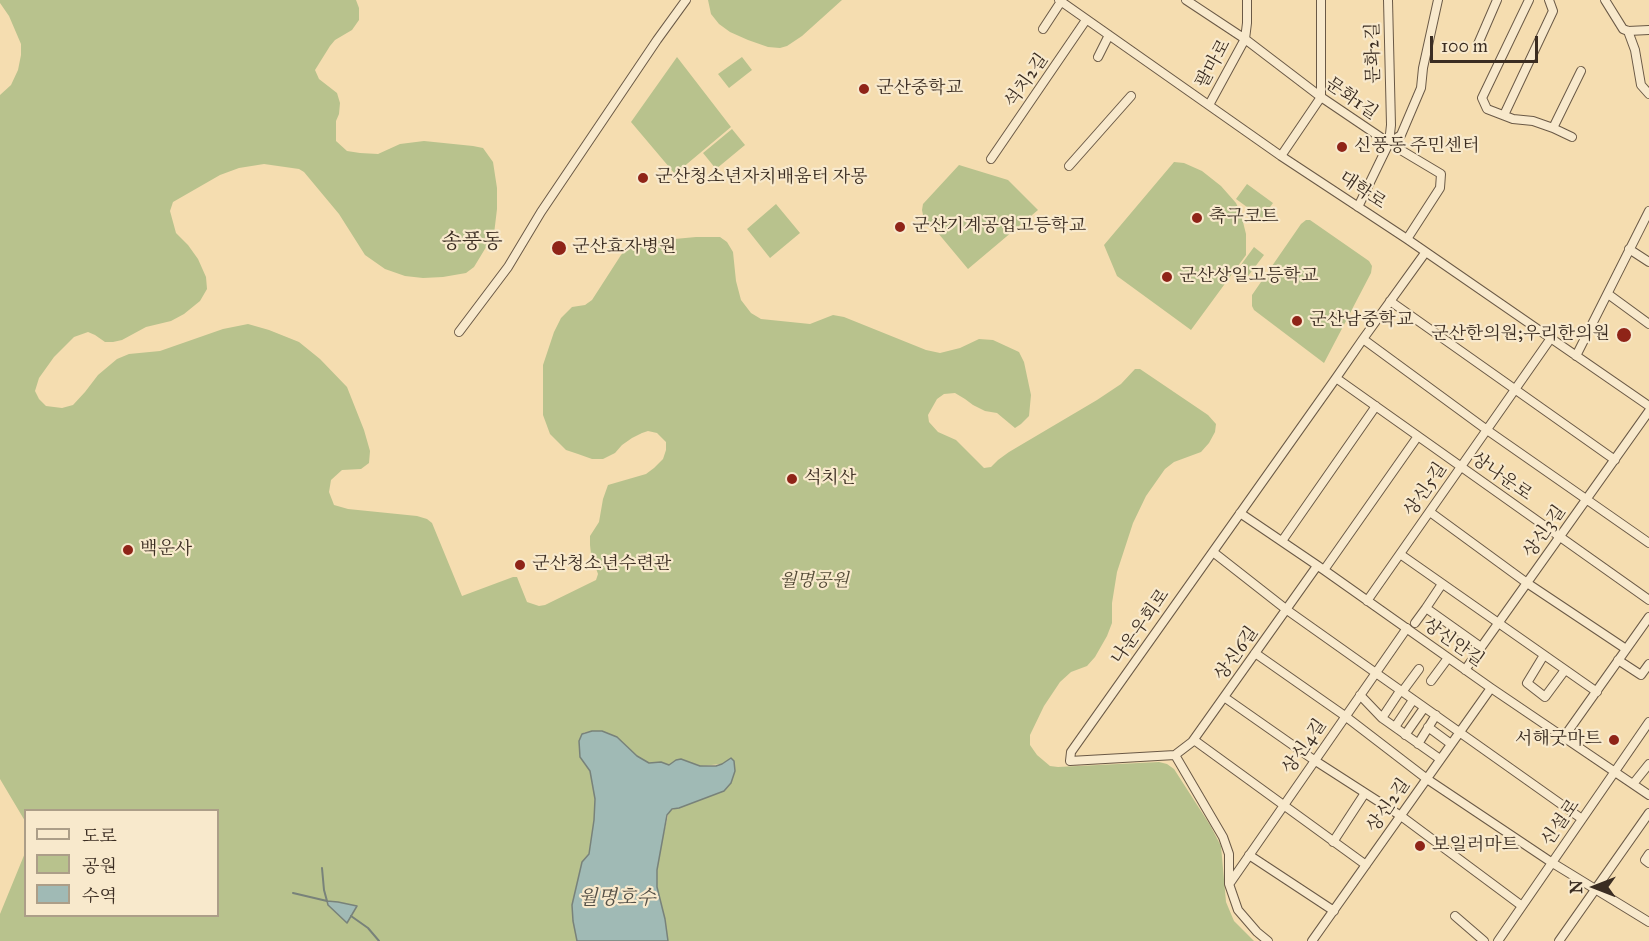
<!DOCTYPE html>
<meta charset="utf-8">
<style>
body{margin:0}
#map{position:relative;width:1649px;height:941px;overflow:hidden;background:#f5ddb0;font-family:"IM FELL Great Primer","Noto Serif KR",serif}
canvas{display:block}
.legend{position:absolute;left:24px;top:809px;width:195px;height:108px;box-sizing:border-box;background:#f8e9cc;border:2px solid #ac9e88;margin:0;padding:8px 10px;list-style:none;font-size:18px;color:#3b2d22}
.legend li{display:flex;align-items:center;gap:12px;height:30px}
.legend b{width:30px;border:2px solid #ac9e88}
.north{position:absolute;left:1565px;top:857px;width:60px;height:60px;-webkit-text-stroke:4px #f8e9cc;paint-order:stroke;rotate:270deg;font-size:16px;font-weight:700;line-height:24px;text-align:center;color:#3b2d22}
.north::after{content:'';display:block;margin:auto;width:21px;height:27px;background:#3b2d22;clip-path:polygon(50% 0,100% 100%,50% 72%,0 100%)}
.scale{position:absolute;left:1430px;top:36px;width:108px;height:27px;box-sizing:border-box;border:3px solid #3b2d22;border-top:0;padding-left:8px;font-size:18px;line-height:21px;white-space:nowrap;color:#3b2d22;-webkit-text-stroke:4px #f8e9cc;paint-order:stroke}
</style>
<div id="map">
<canvas width="1649" height="941"></canvas>
<ul class="legend">
<li><b style="height:8px;background:#f8e9cc"></b>도로</li>
<li><b style="height:16px;background:#b8c28d"></b>공원</li>
<li><b style="height:16px;background:#a0bab5"></b>수역</li>
</ul>
<div class="north">N</div>
<div class="scale">100 m</div>
</div>
<script>
const ctx = document.querySelector('canvas').getContext('2d');
ctx.lineJoin = 'round';
function paint(path, color) { ctx.fillStyle = color; ctx.fill(path, 'evenodd'); }
const poly = rows => new Path2D(rows.map(r => 'M' + r).join(''));
function stroke(path, color, width, dash) { ctx.strokeStyle = color; ctx.lineWidth = width; ctx.lineCap = dash ? 'butt' : 'round'; ctx.setLineDash(dash || []); ctx.stroke(path); }
function label(font, color, halo, rows, align = 'center') {
  ctx.font = font + ' "IM FELL Great Primer","Noto Serif KR",serif'; ctx.lineWidth = 4.5; ctx.setLineDash([]); ctx.textBaseline = 'middle'; ctx.strokeStyle = halo; ctx.fillStyle = color; for (const [text, x, y, turn = 0] of rows) {
    ctx.save(); ctx.translate(x, y); ctx.rotate((+turn || 0) * Math.PI / 180); ctx.textAlign = isNaN(turn) ? turn : align; if (halo) ctx.strokeText(text, 0, 0); ctx.fillText(text, 0, 0); ctx.restore();
  }
}
const green = poly([
 [0,0,356,0,359,8,359,20,352,30,335,40,330,46,315,70,319,79,337,93,340,103,339,114,336,121,336,141,347,151,360,153,378,154,400,144,424,141,473,146,483,148,493,162,497,188,497,209,494,234,474,267,466,273,443,277,423,278,405,276,385,269,365,255,339,214,304,172,299,169,264,164,239,168,220,175,173,202,170,211,176,233,188,245,198,259,206,277,207,289,200,301,184,314,171,321,146,327,122,340,113,342,105,342,95,335,88,332,74,337,54,357,39,378,35,391,39,399,46,406,62,408,73,405,85,392,98,375,117,359,129,354,160,351,223,329,248,324,269,330,299,342,320,359,347,387,364,430,370,451,369,463,361,469,342,470,331,480,329,492,334,505,348,509,417,516,427,519,432,523,462,596,513,577,517,577,527,602,539,606,545,605,596,580,598,574,591,554,590,545,590,536,599,522,603,499,608,485,646,474,654,468,663,459,666,450,666,442,657,433,648,431,642,433,632,438,622,445,615,453,603,459,592,459,578,454,566,450,550,434,543,415,543,365,554,332,561,318,572,307,585,305,592,300,621,255,629,246,642,242,696,237,720,237,727,242,733,252,736,281,741,300,751,313,761,319,810,324,833,315,844,317,926,350,940,353,960,348,979,339,993,340,1019,352,1024,362,1031,395,1029,416,1021,424,1015,428,997,413,985,411,973,405,965,399,955,393,944,394,937,399,928,415,929,422,938,432,956,440,984,468,991,467,998,460,1009,452,1097,400,1121,384,1135,369,1140,369,1208,415,1216,424,1215,432,1209,443,1201,452,1174,462,1165,469,1146,496,1133,523,1117,572,1112,603,1112,623,1107,636,1095,657,1087,666,1071,672,1060,682,1044,706,1030,735,1030,745,1037,755,1050,766,1058,767,1159,762,1167,764,1174,769,1210,825,1221,846,1226,902,1234,921,1254,941,668,941,665,919,657,887,657,870,660,850,669,811,724,791,731,783,735,771,722,764,700,766,673,763,669,765,661,762,649,763,637,756,617,737,602,731,585,732,582,734,579,741,580,757,590,771,595,799,594,820,589,854,582,862,572,905,573,921,577,941,0,941,0,914,25,853,26,916,218,916,218,810,26,810,25,821,0,779,0,95,11,85,18,70,21,55,21,44,9,16,0,3],
 [708,0,842,0,802,36,787,46,780,48,768,47,748,40,730,32,719,24,711,14],
 [677,57,731,127,675,174,631,122],
 [742,57,752,70,729,88,718,74],
 [732,129,745,145,716,169,703,153],
 [1174,162,1184,163,1202,171,1221,186,1236,203,1241,214,1246,234,1246,255,1191,330,1117,276,1104,245],
 [959,165,1008,180,1038,210,968,269,923,215,922,210,923,204],
 [1247,184,1273,203,1262,218,1236,199],
 [776,204,800,233,770,258,747,229],
 [1306,220,1310,220,1369,261,1372,266,1371,273,1324,363,1254,310,1252,306,1252,295,1301,224],
 [1254,247,1264,255,1245,280,1235,273]
]);
const water = poly([
 [592,731,602,731,617,737,637,756,649,763,661,762,669,765,676,760,681,759,700,766,716,766,722,764,731,758,734,761,735,771,731,783,724,791,679,808,672,809,667,815,657,870,657,887,665,919,668,941,577,941,573,921,572,905,582,862,589,854,594,820,595,799,590,771,580,757,579,741,582,734,592,731],
 [327,901,338,902,357,906,347,923,328,905,327,901]
]);
const stream = poly([
 [322,868,324,890,327,901],
 [293,893,327,901],
 [351,916,368,928,379,941]
]);
const minor = poly([
 [1059,0,1281,156,1407,239,1649,406],
 [1186,0,1245,39,1321,97,1389,143,1441,174,1440,188,1407,239],
 [1529,0,1482,98,1487,109,1513,119,1533,121,1553,128,1572,137],
 [1605,0,1623,29,1628,31,1649,30],
 [1043,29,1062,0],
 [1628,31,1635,50,1641,85,1649,94],
 [1478,44,1497,0],
 [1098,57,1109,35],
 [1209,105,1245,39,1247,23,1247,0],
 [1504,115,1553,11,1549,0],
 [1553,128,1581,71],
 [1389,143,1401,135,1421,88,1423,68,1438,0],
 [1281,156,1321,97,1321,0],
 [991,159,1086,20],
 [1069,166,1131,96],
 [1358,207,1389,143,1391,125,1388,0],
 [1629,249,1649,262],
 [1608,294,1649,324],
 [1390,301,1615,460],
 [459,332,508,267,541,212,657,40,686,0],
 [1363,339,1487,430,1649,543],
 [1576,356,1649,211],
 [1336,378,1649,600],
 [1430,512,1527,583,1626,649],
 [1240,513,1324,570,1491,688,1649,795],
 [1282,541,1376,406],
 [1213,552,1287,610,1582,819],
 [1400,554,1597,692],
 [1324,570,1418,436],
 [1367,601,1551,338],
 [1426,608,1442,584],
 [1415,623,1426,608,1481,647],
 [1255,653,1345,716,1427,779,1551,862,1649,922],
 [1544,655,1527,683,1545,697,1565,670],
 [1618,660,1641,675,1649,664],
 [1465,670,1649,411],
 [1431,681,1448,658],
 [1400,691,1382,718,1440,759],
 [1402,692,1419,669],
 [1360,695,1382,718],
 [1224,697,1314,760,1401,816,1522,906],
 [1395,727,1413,700],
 [1428,727,1451,744],
 [1405,735,1424,708],
 [1564,737,1649,617],
 [1194,740,1366,865],
 [1418,744,1436,715],
 [1175,755,1192,742,1317,566],
 [1633,784,1649,764],
 [1333,842,1365,793],
 [1649,854,1645,860,1649,863],
 [1249,855,1334,911],
 [1230,883,1407,628],
 [1455,916,1484,941],
 [1268,941,1257,932,1238,910,1229,884,1229,854,1223,837,1175,755,1070,761,1071,752,1336,378,1363,339,1425,253],
 [1312,941,1491,688],
 [1498,941,1649,722],
 [1559,941,1649,813]
]);
const markers = [
 [864,89,6,"#8f2418"],
 [1342,147,6,"#8f2418"],
 [643,178,6,"#8f2418"],
 [1197,218,6,"#8f2418"],
 [900,227,6,"#8f2418"],
 [559,248,8,"#8f2418"],
 [1167,277,6,"#8f2418"],
 [1297,321,6,"#8f2418"],
 [1624,335,8,"#8f2418"],
 [792,479,6,"#8f2418"],
 [128,550,6,"#8f2418"],
 [520,565,6,"#8f2418"],
 [1614,740,6,"#8f2418"],
 [1420,846,6,"#8f2418"]
];
const streetNames = [
 ["문화2길",1374,53,-91],
 ["팔마로",1214,64,-61],
 ["석치2길",1027,81,-55],
 ["문화1길",1351,99,35],
 ["대학로",1362,191,34],
 ["상나운로",1501,477,35],
 ["상신5길",1426,490,-56],
 ["상신3길",1545,532,-55],
 ["나운우회로",1141,627,-55],
 ["상신안길",1453,643,35],
 ["상신6길",1237,654,-55],
 ["상신4길",1305,747,-55],
 ["상신2길",1389,806,-55],
 ["신설로",1561,823,-55]
];
const poiNames = [
 ["군산중학교",876,89],
 ["신풍동 주민센터",1354,147],
 ["군산청소년자치배움터 자몽",655,178],
 ["축구코트",1209,218],
 ["군산기계공업고등학교",912,227],
 ["군산효자병원",572,248],
 ["군산상일고등학교",1179,277],
 ["군산남중학교",1309,321],
 ["군산한의원;우리한의원",1610,335,"right"],
 ["석치산",804,479],
 ["백운사",140,550],
 ["군산청소년수련관",532,565],
 ["서해굿마트",1602,740,"right"],
 ["보일러마트",1432,846]
];
const parkNames = [
 ["월명공원",814,582]
];
const waterNames = [
 ["월명호수",617,899]
];
const quarterNames = [
 ["송풍동",472,243]
];
paint(green, '#b8c28d');
paint(water, '#a0bab5');
stroke(water, '#78827a', 1.5);
stroke(stream, '#78827a', 2);
stroke(minor, '#6a5946', 10);
stroke(minor, '#f8e9cc', 8);
for (const [x, y, r, color] of markers) { const dot = new Path2D(); dot.arc(x, y, r, 0, 2 * Math.PI); ctx.fillStyle = color; ctx.fill(dot); stroke(dot, '#f8e9cc', 2); }
label('18px', '#3b2d22', '#f8e9cc', streetNames);
label('18px', '#3b2d22', '#f8e9cc', poiNames, 'left');
label('italic 18px', '#544b37', '#f8e9cc', parkNames);
label('italic 20px', '#545047', '#f8e9cc', waterNames);
label('21px', '#3b2d22', '#f8e9cc', quarterNames);
</script>
